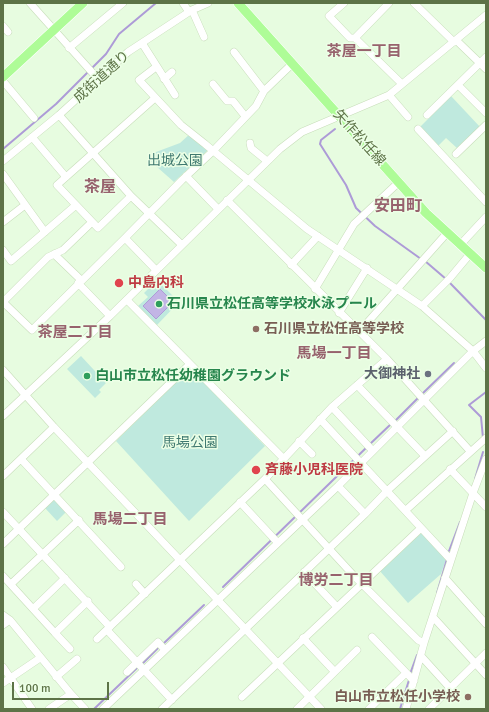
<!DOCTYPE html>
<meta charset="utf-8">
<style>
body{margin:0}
#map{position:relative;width:489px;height:712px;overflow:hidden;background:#e7fce0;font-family:Signika,sans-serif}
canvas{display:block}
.frame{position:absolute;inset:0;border:4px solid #5d7347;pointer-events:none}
.scale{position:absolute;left:12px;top:682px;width:97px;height:18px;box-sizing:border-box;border:2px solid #5d7347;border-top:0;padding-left:5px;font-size:12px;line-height:14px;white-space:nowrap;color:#5d7347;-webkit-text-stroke:3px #ecffe6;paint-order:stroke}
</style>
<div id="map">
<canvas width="489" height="712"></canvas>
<div class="frame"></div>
<div class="scale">100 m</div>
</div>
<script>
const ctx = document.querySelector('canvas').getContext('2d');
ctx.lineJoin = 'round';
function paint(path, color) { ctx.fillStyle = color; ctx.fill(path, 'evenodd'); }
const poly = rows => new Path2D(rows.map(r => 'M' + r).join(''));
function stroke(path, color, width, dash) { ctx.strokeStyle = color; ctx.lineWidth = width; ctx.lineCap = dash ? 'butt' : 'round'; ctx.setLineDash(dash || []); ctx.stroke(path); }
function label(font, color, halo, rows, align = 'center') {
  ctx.font = font + ' Signika,"Noto Sans JP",sans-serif'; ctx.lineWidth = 3; ctx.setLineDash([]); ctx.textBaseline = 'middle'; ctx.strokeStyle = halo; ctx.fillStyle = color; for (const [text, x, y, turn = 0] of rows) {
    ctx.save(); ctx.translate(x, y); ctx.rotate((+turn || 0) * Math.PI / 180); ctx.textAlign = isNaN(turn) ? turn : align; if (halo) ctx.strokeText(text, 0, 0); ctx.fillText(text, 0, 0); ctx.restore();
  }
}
const green = poly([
 [451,96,481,128,458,149,446,138,437,147,419,128],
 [191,133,210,148,174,182,148,159,156,152,180,143],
 [154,283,158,287,161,284,179,302,157,325,138,306,148,297,144,293],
 [81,356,106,383,99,390,101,392,95,398,67,369],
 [190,368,265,446,189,521,116,441],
 [55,499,67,511,57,521,45,508],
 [421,533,446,559,441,574,408,603,379,570]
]);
const water = poly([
 [160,289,173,302,156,319,143,306,160,289]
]);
const stream = poly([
 [335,129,321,140,320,144,346,185,356,208,375,226,421,259],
 [3,149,56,104,106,54,119,34,156,3],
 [425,261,446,279],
 [449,282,486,320],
 [422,394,454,363],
 [395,421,419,397],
 [483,438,481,417,469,405,486,392],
 [370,444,391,424],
 [475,479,483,452],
 [449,551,460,522],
 [223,587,367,447],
 [437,593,447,559],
 [163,644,204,605],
 [143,663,158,648],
 [410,674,417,655],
 [94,709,138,667],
 [400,709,409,680]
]);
const minor = poly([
 [30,3,98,79],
 [183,3,189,12],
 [344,3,329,16,350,38,355,38,402,84],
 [414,3,454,42],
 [192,10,204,37],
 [3,26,8,32],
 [355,38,389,3],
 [456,40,486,69],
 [142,43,175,95],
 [69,48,123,3],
 [234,52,264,91],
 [156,67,139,80,181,125,205,144,307,229,422,306,473,351,486,368],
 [164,79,172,72],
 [3,81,34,118],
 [213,84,227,101,233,101,245,116],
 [458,85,486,113],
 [389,95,408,117],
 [59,115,131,196,182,245],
 [427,115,486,57],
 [418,129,486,202],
 [32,137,66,177],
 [250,143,251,148,267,161],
 [456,154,486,125],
 [3,161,59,115,128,52,192,10,208,3],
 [3,174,45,232],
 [186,176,218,209],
 [131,196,98,228,57,185,155,98],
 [227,200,387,359,470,451],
 [3,222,25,205],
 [125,238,156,270],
 [460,245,486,217],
 [3,250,11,261,76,205],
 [54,254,81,280],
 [291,265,318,236],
 [78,283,110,316],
 [315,289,354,224,399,182],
 [127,300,283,458],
 [3,302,32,330,125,238,182,180,213,151,256,106,264,91,292,64],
 [3,302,48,257,63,250,92,222],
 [422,306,450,278,470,254],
 [339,313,367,268],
 [359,332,447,233],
 [3,370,54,427,321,709],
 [357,385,425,456],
 [332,407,373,451],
 [3,416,110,316,280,149,302,132,389,95,486,15],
 [320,419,451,560],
 [299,441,312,454],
 [21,459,121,567],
 [450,469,486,507],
 [3,476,54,427],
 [265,479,355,577,418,640,424,643],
 [338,486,365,514],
 [240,502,278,543],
 [406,510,486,438],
 [3,512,110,627],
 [3,544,190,364],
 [304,572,336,606],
 [3,576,55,633,88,601],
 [445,578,486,624],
 [11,584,79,520],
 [136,584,145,594],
 [34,608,65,578],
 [3,615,10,620,71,694,85,709],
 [433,617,486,675],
 [3,625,10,620],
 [107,630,172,700],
 [55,633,70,649],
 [372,637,414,681],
 [303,638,334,671],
 [97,639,265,479,332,407,387,359],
 [421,656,450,688],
 [3,667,32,709],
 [127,672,158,642,165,650],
 [56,677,77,659],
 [3,683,40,658],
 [242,697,421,528],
 [49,709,71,694],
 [103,709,338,486,473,351,486,341],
 [162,709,365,514,388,490,453,431],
 [297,709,357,650],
 [369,709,406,673],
 [406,709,424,643,473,493,486,459],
 [429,709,486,653]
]);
const major = poly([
 [238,3,426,213,486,268],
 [3,77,83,3]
]);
const markers = [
 [119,283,5,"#e0444e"],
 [159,304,4,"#2e9e5b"],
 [256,329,4,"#8d6e63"],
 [428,374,4,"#6b7280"],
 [87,376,4,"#2e9e5b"],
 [256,470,5,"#e0444e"],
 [468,697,4,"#8d6e63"]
];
const streetNames = [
 ["成街道通り",102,77,-42],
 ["矢作松任線",359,138,48]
];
const parkNames = [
 ["出城公園",175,161],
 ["馬場公園",190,443]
];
const healthNames = [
 ["中島内科",128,283],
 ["斉藤小児科医院",265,470]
];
const leisureNames = [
 ["石川県立松任高等学校水泳プール",167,304],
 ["白山市立松任幼稚園グラウンド",95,376]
];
const educationNames = [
 ["石川県立松任高等学校",264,329],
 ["白山市立松任小学校",460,697,"right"]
];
const worshipNames = [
 ["大御神社",420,374]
];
const neighbourhoodNames = [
 ["茶屋一丁目",364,52],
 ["茶屋二丁目",75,333],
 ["馬場一丁目",334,354],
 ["馬場二丁目",130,520],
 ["博労二丁目",336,581]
];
const quarterNames = [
 ["茶屋",100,188],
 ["安田町",398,207]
];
paint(green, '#bfe9de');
paint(water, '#c2b5e5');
stroke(water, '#ad9bd7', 1);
stroke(stream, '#ad9bd7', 2);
stroke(minor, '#c7ddb9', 8);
stroke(major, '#fff', 10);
stroke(minor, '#fff', 7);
stroke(major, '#aefc97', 9);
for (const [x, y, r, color] of markers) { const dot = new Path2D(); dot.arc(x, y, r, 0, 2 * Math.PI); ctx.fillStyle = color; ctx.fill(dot); stroke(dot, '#ecffe6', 1.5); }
label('14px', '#5d7347', '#ecffe6', streetNames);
label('14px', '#3f7970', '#ecffe6', parkNames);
label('bold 14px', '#be3a42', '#ecffe6', healthNames, 'left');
label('bold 14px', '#27864d', '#ecffe6', leisureNames, 'left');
label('bold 14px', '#785e54', '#ecffe6', educationNames, 'left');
label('bold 14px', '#5b616d', '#ecffe6', worshipNames, 'right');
label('bold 15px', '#97626d', '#ecffe6', neighbourhoodNames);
label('bold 16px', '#97626d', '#ecffe6', quarterNames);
</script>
